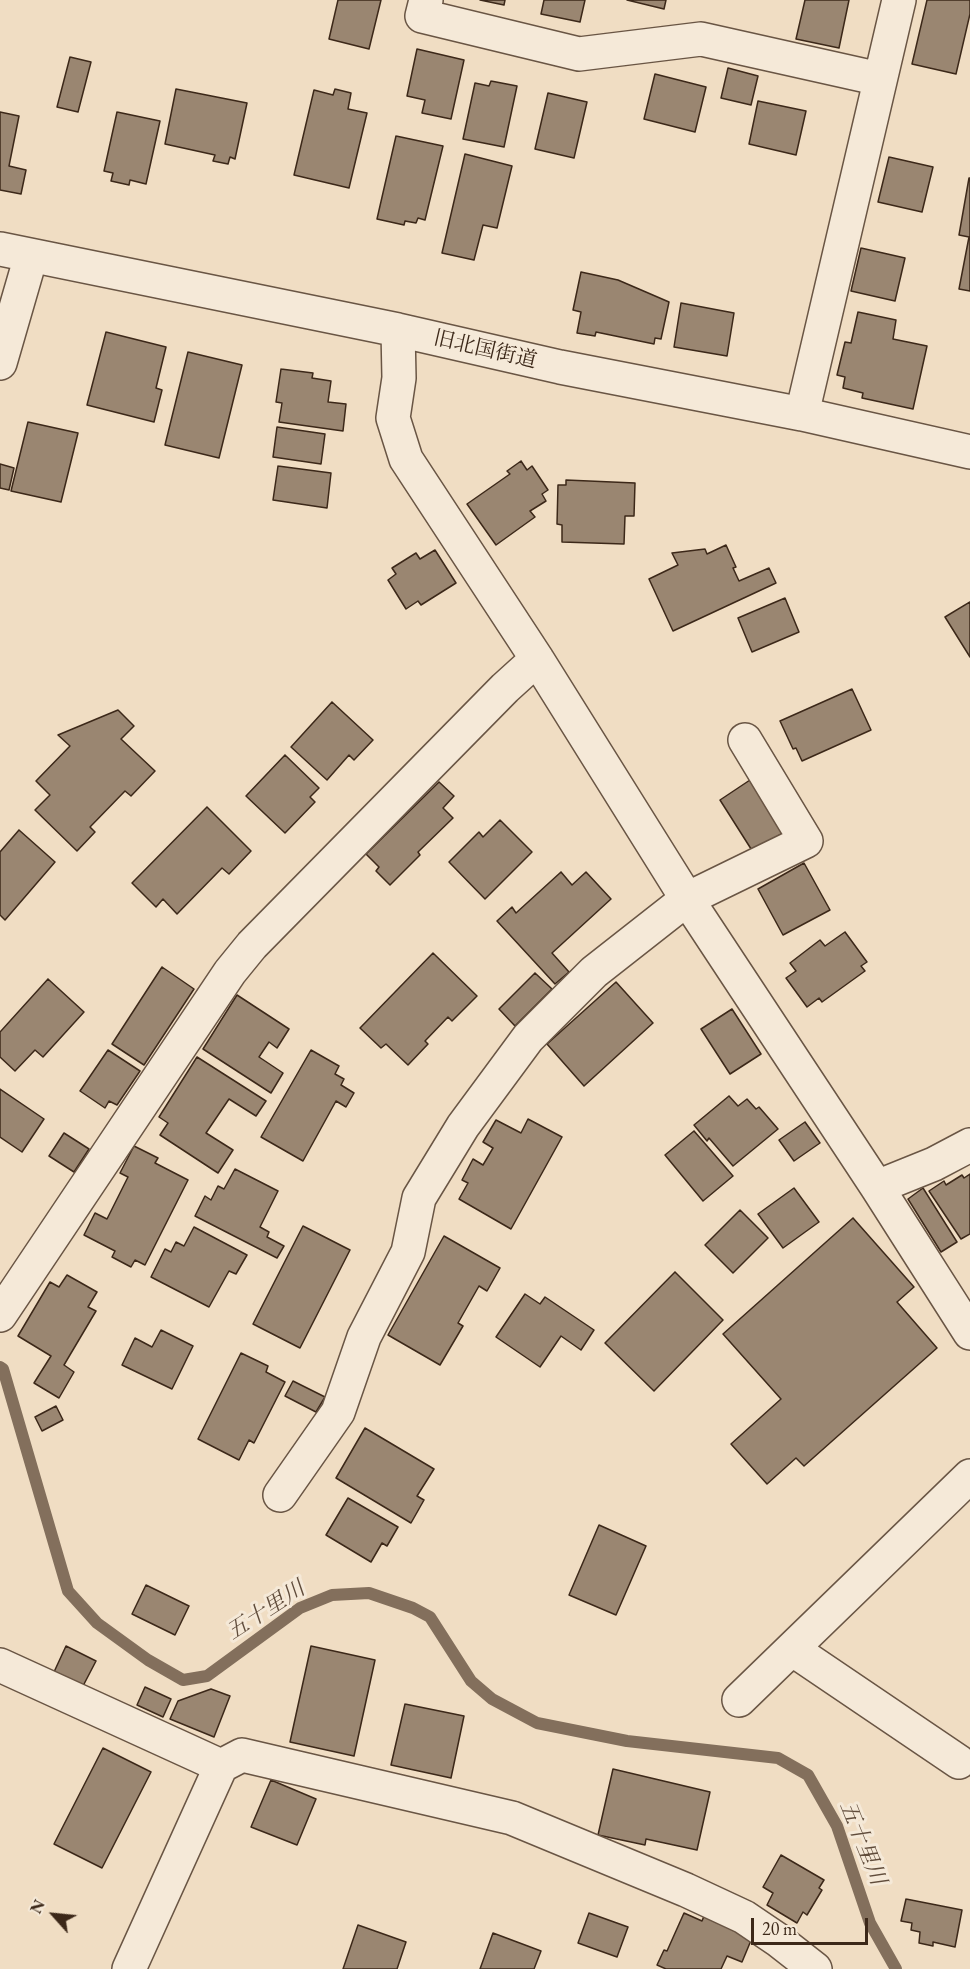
<!DOCTYPE html>
<meta charset="utf-8">
<style>
body{margin:0}
#map{position:relative;width:970px;height:1969px;overflow:hidden;background:#f0ddc3;font-family:"EB Garamond",serif}
canvas{display:block}
.north{position:absolute;left:24px;top:1885px;width:60px;height:60px;-webkit-text-stroke:4px #f5e9d8;paint-order:stroke;rotate:297deg;font-size:16px;font-weight:700;line-height:24px;text-align:center;color:#3c2819}
.north::after{content:'';display:block;margin:auto;width:21px;height:27px;background:#3c2819;clip-path:polygon(50% 0,100% 100%,50% 72%,0 100%)}
.scale{position:absolute;left:751px;top:1918px;width:117px;height:27px;box-sizing:border-box;border:3px solid #3c2819;border-top:0;padding-left:8px;font-size:18px;line-height:21px;white-space:nowrap;color:#3c2819;-webkit-text-stroke:4px #f5e9d8;paint-order:stroke}
</style>
<div id="map">
<canvas width="970" height="1969"></canvas>
<div class="north">N</div>
<div class="scale">20 m</div>
</div>
<script>
const ctx = document.querySelector('canvas').getContext('2d');
ctx.lineJoin = 'round';
const poly = rows => new Path2D(rows.map(r => 'M' + r).join(''));
function stroke(path, color, width, dash) { ctx.strokeStyle = color; ctx.lineWidth = width; ctx.lineCap = dash ? 'butt' : 'round'; ctx.setLineDash(dash || []); ctx.stroke(path); }
function paint(path, color) { ctx.fillStyle = color; ctx.fill(path, 'evenodd'); }
function label(font, color, halo, rows, align = 'center') {
  ctx.font = font + ' "EB Garamond","Noto Serif JP",serif'; ctx.lineWidth = 6; ctx.setLineDash([]); ctx.textBaseline = 'middle'; ctx.strokeStyle = halo; ctx.fillStyle = color; for (const [text, x, y, turn = 0] of rows) {
    ctx.save(); ctx.translate(x, y); ctx.rotate((+turn || 0) * Math.PI / 180); ctx.textAlign = isNaN(turn) ? turn : align; if (halo) ctx.strokeText(text, 0, 0); ctx.fillText(text, 0, 0); ctx.restore();
  }
}
const stream = poly([
 [0,1367,3,1369,68,1591,97,1623,148,1660,183,1680,207,1676,300,1608,332,1595,369,1593,413,1608,430,1617,471,1681,492,1699,537,1723,627,1741,778,1758,808,1775,837,1826,870,1923,896,1969]
]);
const building = poly([
 [338,0,381,0,369,49,329,39,338,0],
 [480,0,505,0,504,5,480,0],
 [544,0,585,0,580,22,541,14,544,0],
 [627,0,666,0,664,9,627,0],
 [805,0,849,0,839,48,796,39,805,0],
 [927,0,970,0,970,14,956,74,912,64,927,0],
 [417,49,464,60,451,119,422,113,425,100,407,96,417,49],
 [70,57,91,62,78,112,57,107,70,57],
 [728,68,758,76,751,105,721,98,728,68],
 [655,74,706,87,695,132,644,119,655,74],
 [491,81,517,86,504,147,463,139,475,83,489,86,491,81],
 [176,89,247,103,235,159,230,157,228,164,213,161,215,155,165,144,176,89],
 [335,89,351,93,348,109,367,113,349,188,294,175,314,90,333,95,335,89],
 [548,93,587,102,574,158,535,149,548,93],
 [758,101,806,111,796,155,749,144,758,101],
 [0,112,19,116,9,166,26,170,21,194,0,190,0,112],
 [117,112,160,121,146,184,130,180,129,185,111,181,113,173,104,171,117,112],
 [396,136,443,146,425,220,418,218,416,223,405,221,404,225,377,219,396,136],
 [465,154,512,166,497,228,483,225,474,260,442,253,465,154],
 [889,157,933,167,922,212,878,202,889,157],
 [969,178,970,178,970,291,959,289,969,237,959,235,969,178],
 [861,248,905,258,895,301,851,291,861,248],
 [581,272,618,280,669,302,661,339,655,338,654,344,596,332,595,336,577,333,581,312,573,310,581,272],
 [681,303,734,313,727,356,674,347,681,303],
 [858,312,896,320,893,339,927,346,913,409,862,398,863,393,843,388,845,377,837,375,845,342,851,343,858,312],
 [106,332,166,347,156,388,162,390,154,422,87,405,106,332],
 [188,352,242,365,219,458,165,445,188,352],
 [281,369,313,373,312,378,331,381,328,402,346,404,343,431,279,422,282,403,276,402,281,369],
 [28,422,78,433,61,502,11,491,28,422],
 [277,427,325,434,321,464,273,457,277,427],
 [521,461,527,470,532,466,548,490,542,494,546,501,530,511,535,517,496,545,467,504,510,474,507,471,521,461],
 [0,464,14,468,9,490,0,488,0,464],
 [278,466,331,473,327,508,273,500,278,466],
 [566,480,635,483,634,516,625,516,624,544,562,542,562,525,557,524,558,485,566,485,566,480],
 [726,545,736,567,733,568,739,581,769,568,776,583,673,631,649,579,678,565,672,553,705,549,707,554,726,545],
 [435,550,456,583,421,605,418,601,406,609,388,580,396,574,392,568,416,553,420,559,435,550],
 [785,598,799,632,752,652,738,618,785,598],
 [970,602,970,657,945,617,970,602],
 [852,689,871,730,802,761,796,748,793,749,780,721,852,689],
 [332,702,373,740,354,760,349,755,327,780,291,747,332,702],
 [118,710,134,726,121,739,155,771,131,796,125,791,90,827,95,832,77,851,35,810,50,795,36,781,70,746,58,735,118,710],
 [285,755,319,788,310,797,315,802,285,833,246,796,285,755],
 [750,780,783,833,753,852,720,800,750,780],
 [439,782,454,796,443,808,453,818,418,852,420,855,390,885,376,871,379,867,366,854,439,782],
 [207,807,251,851,229,874,222,868,177,914,163,899,156,907,132,883,207,807],
 [500,820,532,852,485,899,449,862,479,832,483,837,500,820],
 [19,830,55,862,5,920,0,915,0,852,19,830],
 [804,863,830,910,783,935,758,889,804,863],
 [561,872,572,885,586,872,611,899,552,953,569,972,555,984,497,921,512,907,516,913,561,872],
 [845,932,867,962,861,966,865,971,822,1002,819,998,807,1007,786,978,796,971,790,963,820,940,825,946,845,932],
 [433,953,477,996,452,1021,448,1017,425,1041,428,1044,408,1065,386,1044,381,1048,360,1028,433,953],
 [162,967,194,989,144,1065,112,1044,162,967],
 [535,973,552,989,515,1026,499,1009,535,973],
 [48,979,84,1012,43,1057,35,1050,15,1071,0,1057,0,1032,48,979],
 [616,982,653,1023,584,1086,547,1044,616,982],
 [237,995,289,1029,277,1048,269,1042,259,1057,283,1073,271,1093,203,1049,237,995],
 [732,1009,761,1054,730,1074,701,1029,732,1009],
 [108,1050,140,1071,117,1105,109,1101,105,1108,80,1091,108,1050],
 [311,1050,339,1066,335,1074,344,1079,341,1085,354,1093,346,1107,336,1101,303,1161,261,1137,311,1050],
 [197,1057,266,1101,256,1116,229,1099,206,1133,233,1150,218,1173,160,1135,168,1123,159,1117,197,1057],
 [0,1089,44,1119,22,1152,0,1137,0,1089],
 [729,1096,738,1106,747,1099,756,1109,759,1107,778,1129,733,1166,709,1138,707,1141,694,1125,729,1096],
 [528,1119,562,1137,511,1229,459,1199,468,1183,462,1180,473,1159,483,1165,493,1148,483,1142,496,1120,521,1133,528,1119],
 [805,1122,820,1143,794,1161,779,1140,805,1122],
 [694,1131,733,1176,703,1201,665,1155,694,1131],
 [64,1133,89,1149,74,1172,49,1156,64,1133],
 [134,1146,158,1158,155,1163,188,1180,145,1265,135,1260,131,1267,112,1257,115,1251,84,1235,95,1213,107,1219,128,1177,120,1173,134,1146],
 [235,1169,278,1191,260,1227,269,1232,267,1237,284,1246,277,1258,195,1216,205,1196,211,1200,218,1186,224,1189,235,1169],
 [970,1174,970,1234,961,1239,929,1191,944,1181,946,1185,962,1175,964,1178,970,1174],
 [794,1188,819,1222,783,1248,758,1214,794,1188],
 [923,1188,957,1242,941,1252,908,1199,923,1188],
 [740,1210,768,1238,733,1273,705,1245,740,1210],
 [853,1218,914,1287,897,1302,937,1348,804,1466,796,1458,767,1484,731,1444,781,1399,723,1334,853,1218],
 [303,1226,350,1250,300,1348,253,1324,303,1226],
 [194,1227,247,1255,236,1274,229,1271,209,1307,151,1277,165,1249,171,1252,176,1242,184,1246,194,1227],
 [444,1236,500,1268,487,1291,479,1286,458,1323,463,1326,440,1365,388,1335,444,1236],
 [675,1272,723,1320,654,1391,605,1343,675,1272],
 [67,1275,97,1292,88,1307,96,1311,64,1365,74,1372,59,1398,34,1383,51,1356,18,1336,50,1282,59,1287,67,1275],
 [525,1294,540,1304,545,1297,594,1330,581,1350,561,1336,540,1367,496,1337,525,1294],
 [161,1330,193,1346,172,1389,122,1365,135,1338,152,1347,161,1330],
 [241,1353,268,1366,266,1372,285,1382,254,1443,249,1440,239,1460,198,1439,241,1353],
 [293,1381,325,1397,316,1412,285,1396,293,1381],
 [56,1406,63,1420,42,1431,35,1417,56,1406],
 [365,1428,434,1469,417,1496,424,1500,411,1523,336,1478,365,1428],
 [348,1498,398,1527,387,1546,382,1543,371,1562,326,1535,348,1498],
 [599,1525,646,1546,616,1615,569,1595,599,1525],
 [146,1585,189,1606,175,1635,132,1614,146,1585],
 [66,1646,96,1661,83,1686,54,1672,66,1646],
 [311,1646,375,1660,354,1756,290,1742,311,1646],
 [145,1687,171,1699,163,1717,137,1705,145,1687],
 [211,1689,230,1696,214,1737,170,1719,178,1701,211,1689],
 [405,1704,464,1716,451,1778,391,1765,405,1704],
 [103,1748,151,1772,102,1868,54,1844,103,1748],
 [613,1769,710,1792,697,1850,646,1839,645,1845,598,1835,613,1769],
 [271,1780,316,1799,297,1845,251,1827,271,1780],
 [781,1855,824,1880,819,1888,822,1890,807,1915,803,1912,797,1923,767,1905,773,1893,763,1887,781,1855],
 [906,1899,962,1910,955,1947,933,1942,933,1946,919,1943,920,1932,911,1930,912,1923,901,1921,906,1899],
 [589,1913,628,1927,617,1957,578,1943,589,1913],
 [684,1913,702,1921,704,1916,752,1938,742,1962,727,1956,721,1969,666,1969,657,1965,664,1950,667,1951,684,1913],
 [358,1925,406,1942,397,1969,343,1969,358,1925],
 [493,1933,541,1951,534,1969,480,1969,493,1933]
]);
const street = poly([
 [426,0,422,16,579,54,701,39,880,79],
 [0,249,398,330,560,367,802,414,970,452],
 [398,330,399,378,393,418,406,459,537,659,687,899,877,1187,970,1333],
 [0,363,31,256],
 [802,414,899,0],
 [877,1187,934,1164,970,1145],
 [0,1315,230,972,252,945,505,688,537,659],
 [280,1495,338,1412,364,1337,408,1252,419,1198,463,1126,528,1038,594,972,687,899,806,841,745,740],
 [792,1649,959,1762],
 [0,1665,221,1766,242,1755,512,1818,686,1890,744,1917,778,1940,815,1969],
 [739,1700,970,1476],
 [129,1969,221,1766]
]);
const streetNames = [
 ["旧北国街道",485,350,13]
];
const waterNames = [
 ["五十里川",266,1611,-33],
 ["五十里川",862,1843,68]
];
stroke(stream, '#836f5c', 12);
paint(building, '#9a8671');
stroke(building, '#3c2819', 1.5);
stroke(street, '#695544', 36);
stroke(street, '#f5e9d8', 33);
label('21px', '#3c2819', '#f5e9d8', streetNames);
label('italic 22px', '#604c3b', '#f5e9d8', waterNames);
</script>
